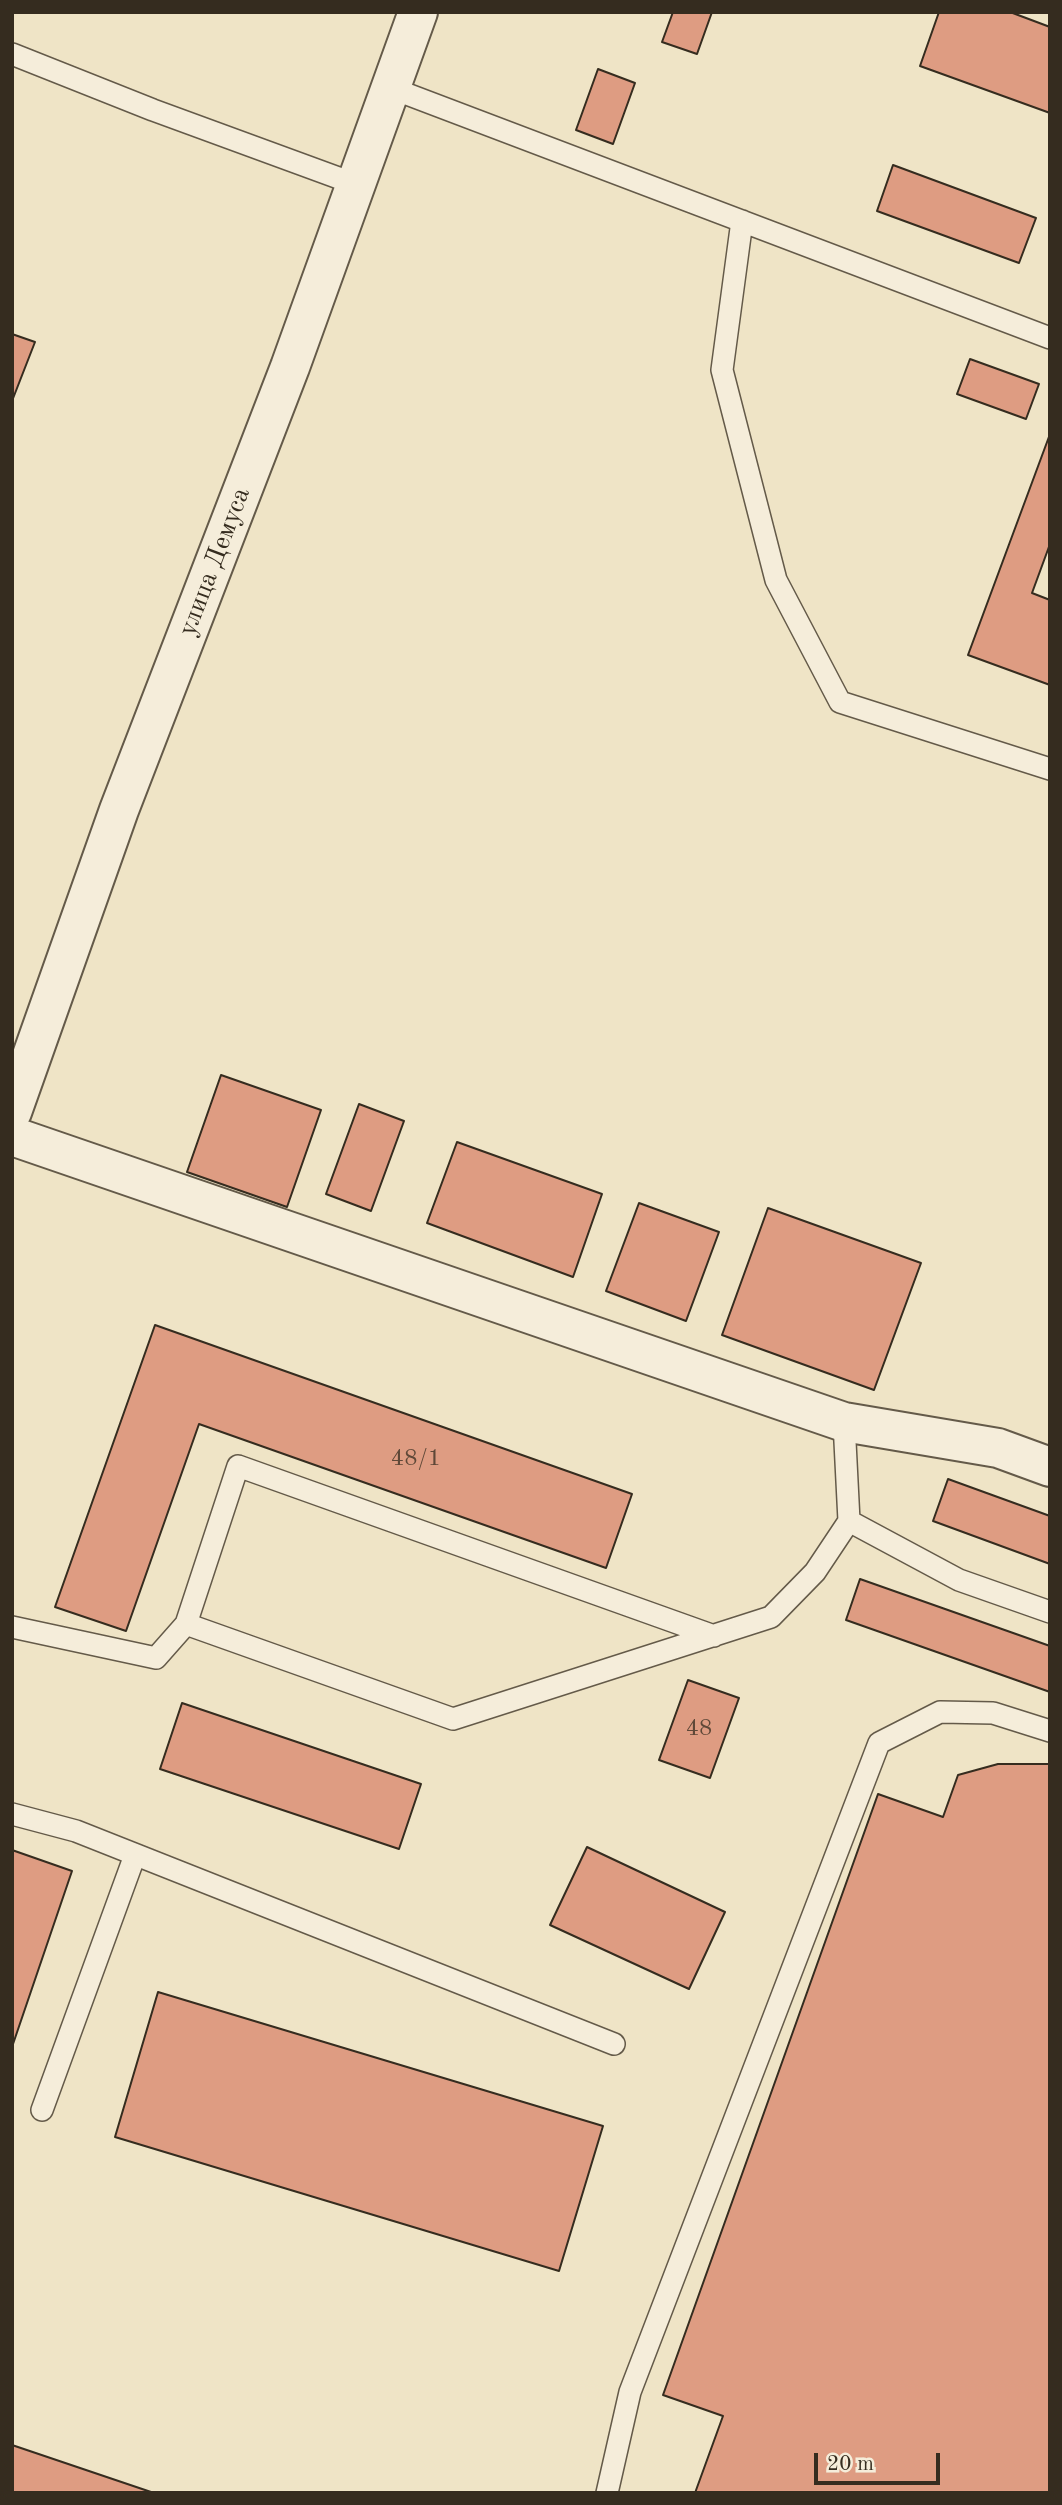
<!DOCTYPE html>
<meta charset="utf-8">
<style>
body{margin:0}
#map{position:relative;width:1062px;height:2505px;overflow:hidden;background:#efe4c6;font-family:"Old Standard TT",serif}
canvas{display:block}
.frame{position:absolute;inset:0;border:14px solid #352c1f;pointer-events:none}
.scale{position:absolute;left:814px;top:2453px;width:126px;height:32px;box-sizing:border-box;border:4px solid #352c1f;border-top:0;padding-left:9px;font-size:21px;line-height:24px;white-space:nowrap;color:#352c1f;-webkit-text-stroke:5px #f5edda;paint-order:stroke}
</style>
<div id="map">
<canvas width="1062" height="2505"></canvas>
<div class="frame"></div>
<div class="scale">20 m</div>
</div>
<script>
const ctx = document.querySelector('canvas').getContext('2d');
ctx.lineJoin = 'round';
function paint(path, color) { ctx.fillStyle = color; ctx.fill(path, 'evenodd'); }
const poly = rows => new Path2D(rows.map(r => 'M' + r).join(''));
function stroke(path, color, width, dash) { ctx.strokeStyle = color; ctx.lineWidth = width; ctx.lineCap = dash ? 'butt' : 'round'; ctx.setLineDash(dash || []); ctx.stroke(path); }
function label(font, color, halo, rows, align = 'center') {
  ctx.font = font + ' "Old Standard TT",serif'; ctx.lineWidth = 5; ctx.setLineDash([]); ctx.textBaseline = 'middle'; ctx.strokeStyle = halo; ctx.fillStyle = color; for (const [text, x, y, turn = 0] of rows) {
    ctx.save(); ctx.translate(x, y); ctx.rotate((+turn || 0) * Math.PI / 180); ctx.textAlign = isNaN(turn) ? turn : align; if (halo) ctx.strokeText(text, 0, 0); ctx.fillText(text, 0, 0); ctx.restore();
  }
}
const building = poly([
 [673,12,712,12,697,54,662,42,673,12],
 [939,12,1010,12,1050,27,1050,113,920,66,939,12],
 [598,69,635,83,613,144,576,130,598,69],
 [893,165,1036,218,1019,263,877,211,893,165],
 [12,334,35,342,12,401,12,334],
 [970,359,1039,384,1026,419,957,394,970,359],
 [1050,434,1050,544,1032,593,1050,600,1050,685,968,655,1050,434],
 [221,1075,321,1110,287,1207,187,1172,221,1075],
 [359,1104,404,1121,371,1211,326,1194,359,1104],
 [457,1142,602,1194,573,1277,427,1223,457,1142],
 [639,1203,719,1232,686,1321,606,1291,639,1203],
 [768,1208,921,1263,874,1390,722,1335,768,1208],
 [155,1325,632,1494,606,1568,199,1424,126,1631,55,1607,155,1325],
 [948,1479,1050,1516,1050,1564,933,1521,948,1479],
 [860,1579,1050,1646,1050,1692,846,1620,860,1579],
 [688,1680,739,1698,710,1778,659,1760,688,1680],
 [182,1703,421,1784,399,1849,160,1769,182,1703],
 [998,1764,1050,1764,1050,2493,695,2493,723,2416,663,2395,878,1794,943,1817,958,1775,998,1764],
 [587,1847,725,1912,689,1989,550,1925,587,1847],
 [12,1850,72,1871,12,2047,12,1850],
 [158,1992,603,2126,559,2271,115,2137,158,1992],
 [12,2445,154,2493,12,2493,12,2445]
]);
const lane = poly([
 [12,54,153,110,355,184],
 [391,88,1050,338],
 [742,221,722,370,776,580,840,702,1050,769],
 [844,1422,849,1521,959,1580,1050,1612],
 [186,1624,238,1466,714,1636],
 [12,1627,156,1658,186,1624,453,1719,771,1617,815,1572,849,1521],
 [12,1814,76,1831,614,2044],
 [42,2110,135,1855],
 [607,2493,630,2392,879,1743,940,1712,993,1713,1050,1731]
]);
const street = poly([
 [12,1112,119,810,290,367,418,12],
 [12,1136,844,1422,998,1448,1050,1467]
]);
const numberNames = [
 ["48/1",416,1459],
 ["48",699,1729]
];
const streetNames = [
 ["улица Демуса",215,562,-69]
];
paint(building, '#de9c82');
stroke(building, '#352c1f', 2);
stroke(lane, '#645a49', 24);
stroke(street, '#645a49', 42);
stroke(lane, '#f5edda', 21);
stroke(street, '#f5edda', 38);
label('23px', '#5f4838', null, numberNames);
label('26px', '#352c1f', '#f5edda', streetNames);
</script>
